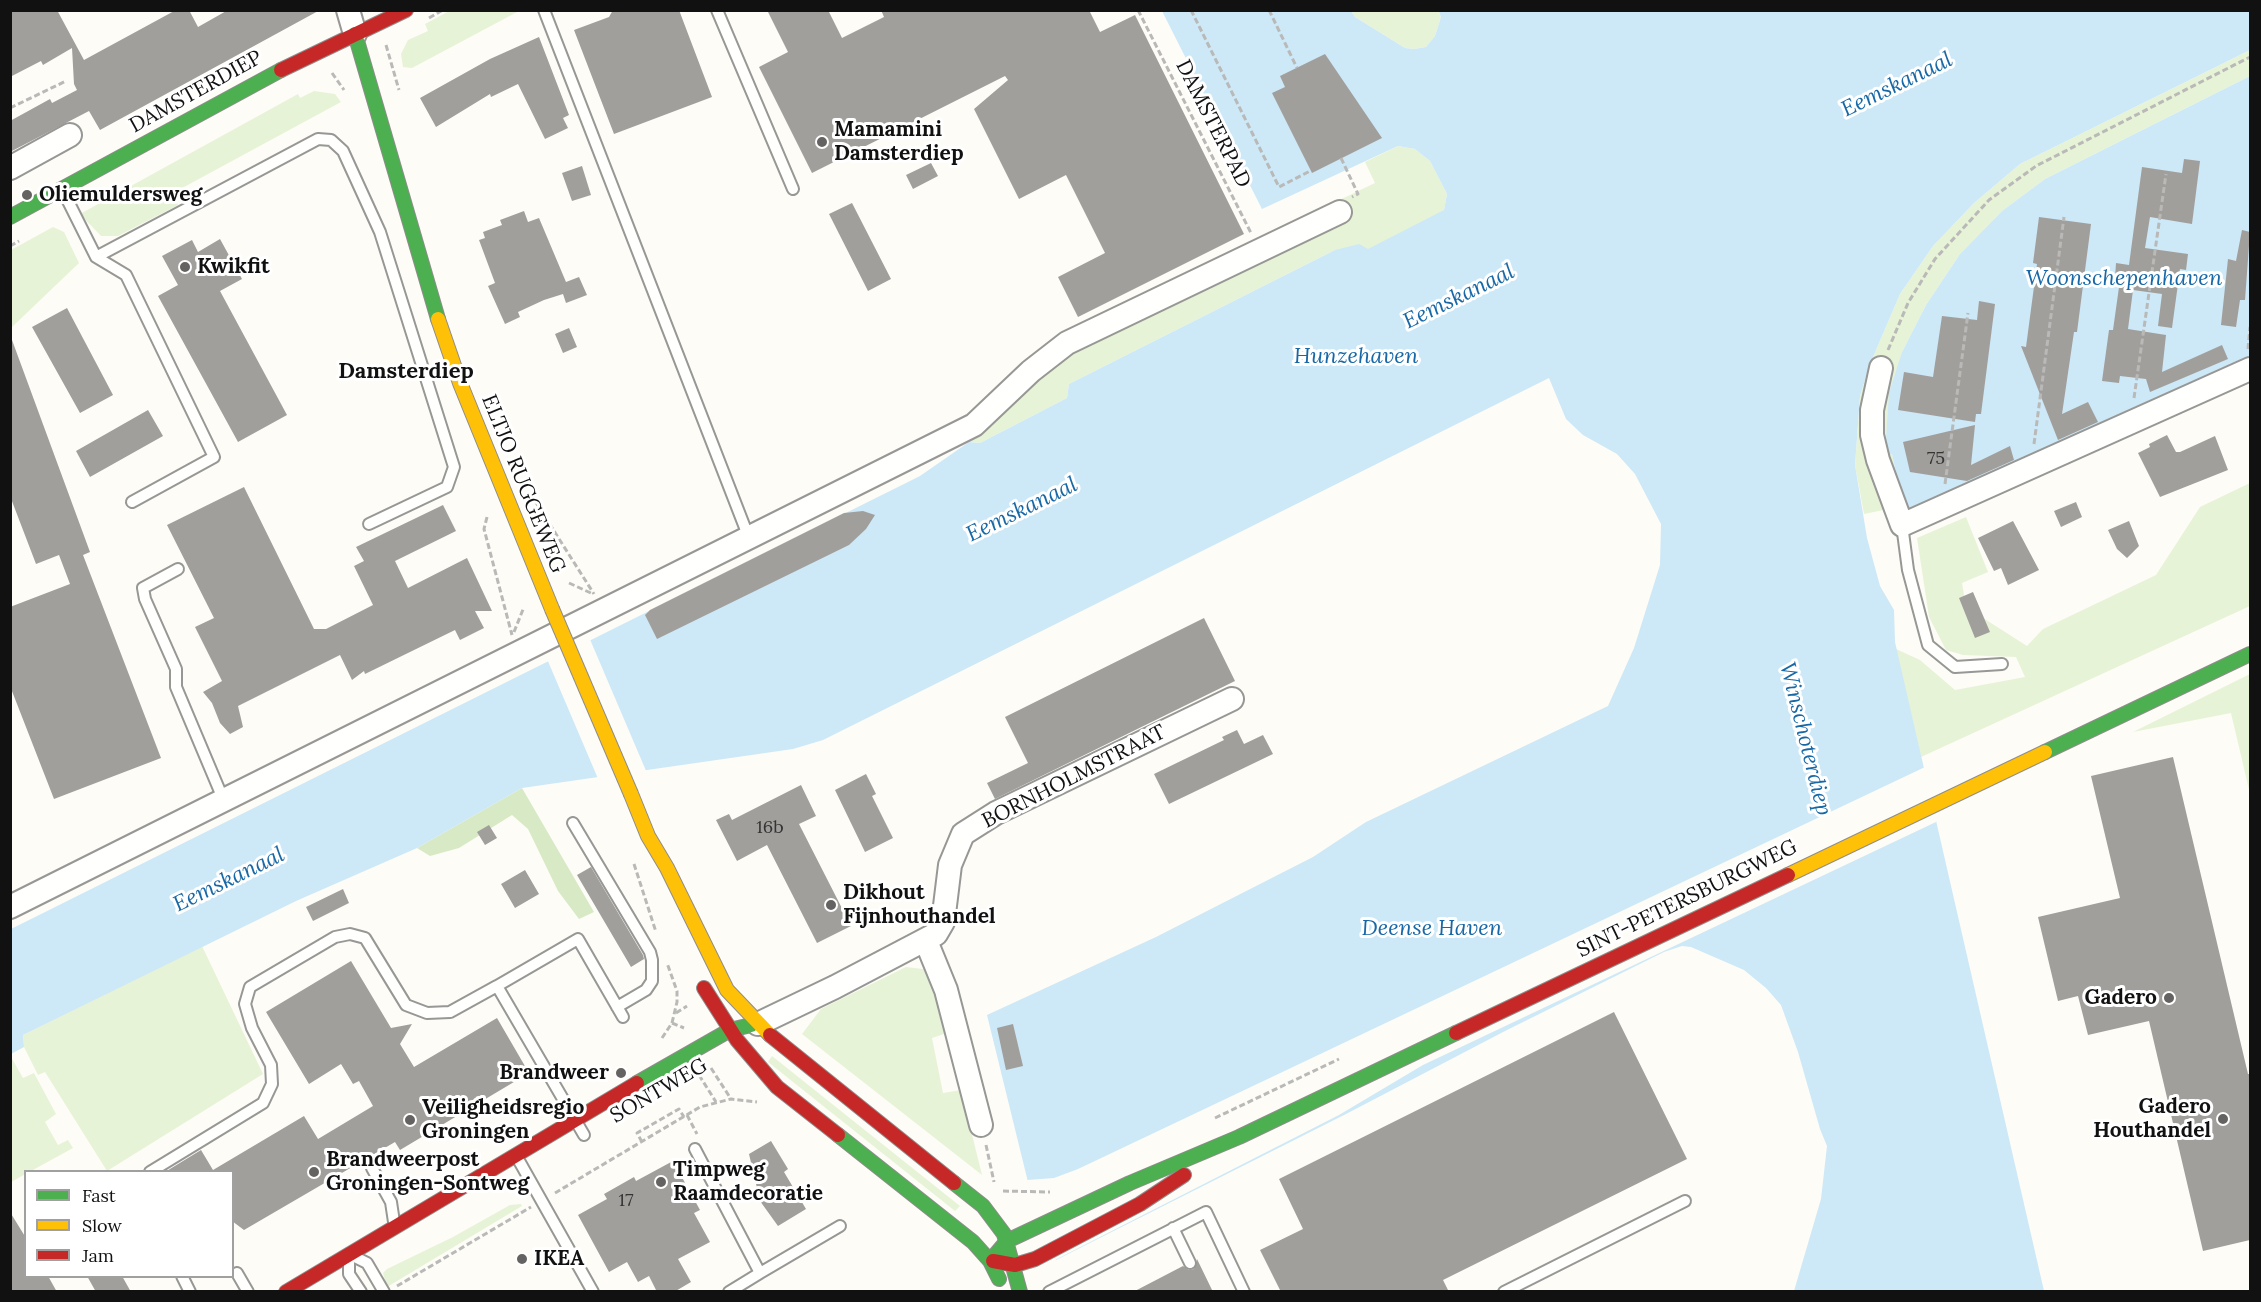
<!DOCTYPE html>
<style>
body{margin:0}
#map{position:relative;width:2261px;height:1302px;overflow:hidden;background:#fdfcf7;font-family:Lora,serif}
canvas{display:block}
.frame{position:absolute;inset:0;border:12px solid #111;pointer-events:none}
.legend{position:absolute;left:24px;top:1170px;width:210px;height:108px;box-sizing:border-box;background:#fff;border:2px solid #a0a0a0;margin:0;padding:8px 10px;list-style:none;font-size:18px;color:#111}
.legend li{display:flex;align-items:center;gap:12px;height:30px}
.legend b{width:30px;border:2px solid #a0a0a0}
</style>
<div id="map">
<canvas width="2261" height="1302"></canvas>
<div class="frame"></div>
<ul class="legend">
<li><b style="height:8px;background:#4caf50"></b>Fast</li>
<li><b style="height:8px;background:#ffc107"></b>Slow</li>
<li><b style="height:8px;background:#c62828"></b>Jam</li>
</ul>
</div>
<script>
const ctx = document.querySelector('canvas').getContext('2d');
ctx.lineJoin = 'round';
function paint(path, color) { ctx.fillStyle = color; ctx.fill(path, 'evenodd'); }
const poly = rows => new Path2D(rows.map(r => 'M' + r).join(''));
function stroke(path, color, width, dash) { ctx.strokeStyle = color; ctx.lineWidth = width; ctx.lineCap = dash ? 'butt' : 'round'; ctx.setLineDash(dash || []); ctx.stroke(path); }
function label(font, color, halo, rows, align = 'center') {
  ctx.font = font + ' Lora,serif'; ctx.lineWidth = 6; ctx.setLineDash([]); ctx.textBaseline = 'middle'; ctx.strokeStyle = halo; ctx.fillStyle = color; for (const [text, x, y, turn = 0] of rows) {
    ctx.save(); ctx.translate(x, y); ctx.rotate((+turn || 0) * Math.PI / 180); ctx.textAlign = isNaN(turn) ? turn : align; if (halo) ctx.strokeText(text, 0, 0); ctx.fillText(text, 0, 0); ctx.restore();
  }
}
const green = poly([
 [451,10,519,11,412,68,403,67,401,54,408,40,428,31,425,24],
 [1351,11,1438,11,1441,17,1435,36,1426,47,1414,49,1405,48,1355,17],
 [2250,50,2250,76,2045,179,2002,211,1960,254,1926,305,1902,352,1885,455,1892,453,1903,506,1864,514,1855,465,1860,396,1870,364,1900,294,1933,246,1974,203,2020,164],
 [314,91,335,94,341,102,173,193,178,205,118,236,101,236,80,214,298,94,300,98],
 [1398,146,1415,149,1430,161,1447,194,1444,210,1432,219,1368,250,1335,250,1069,384,1067,398,980,443,969,442,982,434,1051,365,1331,204,1375,183,1365,162],
 [53,227,64,232,79,263,11,328,11,250],
 [2250,483,2250,606,1921,757,1896,649,1920,660,1955,690,2025,677,2016,657,1963,655,1946,650,1929,617,1917,538,1966,517,1988,572,1962,583,1966,607,2027,646,2043,629,2156,575,2200,507],
 [2250,674,2250,794,2231,713,2133,732],
 [202,946,263,1074,107,1171,45,1072,38,1075,24,1047,23,1035],
 [906,967,931,970,947,1033,932,1038,943,1093,961,1090,982,1175,802,1034,821,1009],
 [772,1056,960,1206,955,1211,768,1062],
 [11,1057,23,1078,34,1073,56,1114,45,1122,58,1145,68,1140,73,1148,11,1182],
 [521,1204,522,1206,387,1287,383,1273,387,1269,453,1237,510,1205]
]);
const forest = poly([
 [522,788,594,912,579,919,558,891,528,829,512,815,459,848,430,856,417,848]
]);
const water = poly([
 [1438,10,2250,11,2250,50,2020,164,1974,203,1933,246,1900,294,1870,364,1860,396,1855,465,1867,538,1880,586,1894,610,1895,642,2044,1291,1794,1291,1821,1199,1827,1146,1820,1129,1798,1052,1781,1005,1766,988,1744,970,1691,947,1682,946,1664,952,1505,1031,1346,1114,1056,1260,1028,1182,987,1015,1156,937,1313,857,1366,822,1608,706,1634,648,1660,565,1661,524,1635,474,1617,454,1583,435,1566,419,1549,378,823,740,793,749,522,788,417,848,296,901,23,1035,24,1047,11,1054,11,929,920,476,969,442,980,443,1067,398,1069,384,1335,250,1359,244,1368,249,1444,210,1447,194,1430,161,1415,149,1398,146,1262,209,1162,11,1351,11,1355,17,1405,48,1414,49,1426,47,1435,36,1441,17],
 [2250,76,2250,358,1912,513,1903,506,1892,454,1885,455,1889,393,1902,352,1926,305,1960,254,2002,211,2045,179]
]);
const pier = poly([
 [589,637,647,773,599,781,547,659],
 [1925,767,1938,818,1936,822,1423,1065,1339,1115,1053,1261,1027,1180,1054,1178,1078,1169]
]);
const building = poly([
 [10,10,57,10,84,60,176,10,189,10,198,27,228,10,320,10,100,130,89,111,10,152,10,121,50,99,52,103,77,90,74,84,72,48,43,65,41,61,10,77],
 [613,10,679,10,712,97,614,134,574,30,609,17],
 [767,10,828,10,842,38,884,17,881,10,1089,10,1100,32,1135,15,1244,234,1078,317,1058,277,1105,253,1066,175,1019,199,974,109,1008,80,1005,76,812,173,759,67,788,52],
 [539,37,569,115,563,118,568,128,545,139,518,84,491,97,490,94,436,127,420,98,490,59],
 [1325,54,1382,138,1312,173,1272,93,1285,87,1280,76],
 [2184,159,2200,161,2192,224,2150,217,2145,248,2188,254,2186,270,2180,269,2172,328,2158,326,2162,294,2133,290,2128,329,2166,335,2162,372,2222,345,2228,359,2150,392,2146,379,2120,376,2119,383,2102,381,2109,330,2113,330,2120,280,2115,278,2116,263,2129,265,2142,167,2182,173],
 [931,163,938,176,913,189,906,175],
 [582,166,591,195,572,201,562,173],
 [852,203,891,279,868,291,829,214],
 [524,211,528,222,539,218,566,282,579,277,587,295,566,303,563,294,544,300,518,312,520,317,505,324,488,286,495,283,479,240,485,238,483,232,502,225,500,220],
 [2039,217,2091,224,2077,332,2074,332,2062,414,2088,402,2098,422,2058,440,2021,346,2026,347,2037,264,2033,263],
 [2242,230,2250,232,2245,300,2240,300,2236,327,2221,325,2228,259,2236,261],
 [220,239,242,279,220,291,287,415,238,442,158,296,178,285,162,256,192,240,198,252],
 [1979,301,1995,304,1981,414,1976,414,1975,422,1898,410,1904,372,1933,377,1942,316,1977,320],
 [67,308,113,395,80,413,32,327],
 [569,328,577,347,563,353,555,334],
 [12,340,90,552,83,555,161,758,54,799,10,686,10,607,70,584,59,555,36,564,10,496],
 [148,410,163,436,90,477,76,451],
 [1975,425,1971,465,2010,446,2014,460,1967,481,1910,472,1903,442],
 [2167,435,2176,452,2180,452,2215,436,2228,470,2160,497,2138,453,2150,447,2149,444],
 [244,487,314,629,326,629,373,605,354,566,364,561,356,547,443,505,456,531,395,561,408,588,467,558,492,611,475,611,484,628,460,640,455,630,365,674,364,671,352,680,340,655,238,706,243,727,230,734,220,723,212,703,203,692,222,681,195,627,214,618,167,525],
 [2076,502,2082,517,2061,527,2054,511],
 [863,511,875,515,866,529,849,545,657,639,645,615,650,610,844,513],
 [2013,521,2039,570,2008,585,2001,568,1994,571,1978,538],
 [2129,521,2139,546,2127,558,2117,549,2108,530],
 [1973,592,1990,632,1975,638,1959,598],
 [1204,618,1235,681,995,799,987,783,1028,763,1005,717],
 [1237,730,1244,744,1263,735,1273,754,1169,804,1154,774,1224,740,1222,737],
 [2173,757,2248,1074,2250,1074,2250,1240,2203,1251,2149,1021,2088,1035,2078,996,2058,1001,2038,917,2120,898,2091,776],
 [866,774,876,794,872,796,893,838,865,852,835,790],
 [801,785,816,816,799,824,851,926,817,943,767,845,737,861,716,820,729,814,732,820],
 [489,825,497,838,485,845,477,832],
 [591,867,643,955,644,959,631,967,577,875],
 [525,870,539,894,515,908,501,884],
 [343,889,349,903,313,921,306,907],
 [351,961,391,1028,412,1024,400,1044,414,1067,497,1018,529,1073,400,1150,395,1142,244,1230,232,1221,232,1172,165,1172,201,1150,213,1170,304,1116,318,1139,373,1106,359,1081,353,1084,341,1064,309,1084,266,1012],
 [1614,1012,1687,1159,1443,1280,1449,1292,1281,1292,1260,1250,1303,1229,1279,1179],
 [1013,1024,1023,1066,1006,1070,997,1028],
 [771,1141,788,1169,784,1172,806,1209,778,1226,760,1201,749,1154],
 [673,1161,700,1210,694,1213,710,1242,678,1259,691,1282,674,1292,657,1292,649,1276,638,1282,627,1262,609,1272,578,1215,607,1199,604,1194,634,1177,636,1181],
 [10,1212,26,1238,26,1276,48,1276,57,1292,10,1292],
 [1197,1259,1213,1292,1133,1292,1183,1266,1189,1270,1194,1269],
 [87,1276,122,1276,131,1292,96,1292]
]);
const path = poly([
 [1138,10,1251,233],
 [1191,10,1279,187,1310,171],
 [1269,10,1297,68],
 [429,18,443,10],
 [386,45,399,90],
 [332,73,344,90],
 [10,108,66,81],
 [1341,158,1358,194,1352,197],
 [10,246,19,241],
 [2248,349,2250,327],
 [1888,350,1908,303,1935,259,1989,200,2036,166,2250,57],
 [2134,398,2166,174],
 [2034,444,2064,217],
 [1945,484,1968,313],
 [535,501,594,594],
 [487,517,484,529,512,635],
 [569,583,593,594],
 [514,632,524,607],
 [634,864,656,932],
 [676,1013,687,1006],
 [672,1023,684,1028],
 [662,1038,672,1023,677,1002,677,991,667,963],
 [711,1068,731,1099],
 [699,1075,716,1102],
 [687,1115,697,1134],
 [1215,1118,1339,1059],
 [642,1142,637,1133,679,1109,684,1117],
 [986,1145,994,1182],
 [1003,1191,1050,1192],
 [555,1193,700,1107,731,1099,757,1102],
 [397,1286,531,1207]
]);
const lane = poly([
 [544,10,749,538],
 [717,10,793,189],
 [63,191,96,257,126,275,214,457,132,502],
 [96,257,318,139,331,140,343,151,380,232,454,467,447,487,369,524],
 [1902,525,1908,570,1928,645,1955,667,2002,664],
 [178,569,143,588,145,599,176,669,176,687,224,801],
 [573,823,650,952,652,960,652,981,646,990,617,1007],
 [497,986,578,939,623,1017],
 [695,1149,760,1273,729,1292],
 [518,1159,593,1292],
 [372,1168,391,1202,394,1222],
 [150,1172,263,1103,272,1084,271,1065,252,1028,245,1004,250,987,335,937,350,934,365,938,406,1005,427,1013,450,1012,497,986,584,1135],
 [1173,1228,1190,1263],
 [237,1273,248,1292],
 [760,1273,840,1226],
 [182,1276,190,1292],
 [361,1292,349,1274,349,1254,367,1263,384,1292],
 [1049,1292,1206,1212,1244,1292],
 [1504,1292,1685,1201]
]);
const street = poly([
 [348,10,355,34],
 [10,168,70,135],
 [1881,368,1872,410,1872,435,1878,460,1902,525,2250,369],
 [10,907,974,425,1031,371,1067,343,1340,212],
 [926,941,946,990,981,1125],
 [758,1024,835,987,936,934,943,922,950,865,963,834,996,813,1232,699]
]);
const fast = poly([
 [355,34,438,319],
 [10,217,281,70],
 [2045,752,2250,654],
 [637,1083,730,1030,751,1025],
 [838,1135,973,1242,990,1261,999,1279],
 [954,1183,983,1206,1004,1234,1020,1292],
 [990,1261,1007,1241,1130,1183,1239,1137,1456,1033]
]);
const slow = poly([
 [438,319,460,383,552,609],
 [631,794,648,836,667,868,727,990,770,1035],
 [1788,875,2045,752]
]);
const jam = poly([
 [281,70,406,10],
 [704,988,737,1040,777,1087,838,1135],
 [1456,1033,1788,875],
 [770,1035,954,1183],
 [993,1261,1015,1265,1035,1259,1140,1204,1184,1175],
 [286,1292,637,1083]
]);
const slowBridge = poly([
 [552,609,631,794]
]);
const markers = [
 [822,142,6,"#646362"],
 [27,195,6,"#646362"],
 [185,267,6,"#646362"],
 [831,905,6,"#646362"],
 [2169,998,6,"#646362"],
 [621,1073,6,"#646362"],
 [2223,1119,6,"#646362"],
 [410,1120,6,"#646362"],
 [314,1172,6,"#646362"],
 [661,1182,6,"#646362"],
 [522,1259,6,"#646362"]
];
const numberNames = [
 ["75",1936,459],
 ["16b",770,828],
 ["17",626,1201]
];
const streetNames = [
 ["DAMSTERDIEP",196,92,-29],
 ["DAMSTERPAD",1213,124,63],
 ["ELTJO RUGGEWEG",523,484,68],
 ["BORNHOLMSTRAAT",1074,777,-27],
 ["SINT-PETERSBURGWEG",1687,899,-26],
 ["SONTWEG",659,1091,-30]
];
const poiNames = [
 ["Mamamini",834,130],
 ["Damsterdiep",834,154],
 ["Oliemuldersweg",39,195],
 ["Kwikfit",197,267],
 ["Dikhout",843,893],
 ["Fijnhouthandel",843,917],
 ["Gadero",2157,998,"right"],
 ["Brandweer",609,1073,"right"],
 ["Gadero",2211,1107,"right"],
 ["Houthandel",2211,1131,"right"],
 ["Veiligheidsregio",422,1108],
 ["Groningen",422,1132],
 ["Brandweerpost",326,1160],
 ["Groningen-Sontweg",326,1184],
 ["Timpweg",673,1170],
 ["Raamdecoratie",673,1194],
 ["IKEA",534,1259]
];
const waterNames = [
 ["Eemskanaal",1897,85,-26],
 ["Woonschepenhaven",2124,279],
 ["Eemskanaal",1459,297,-26],
 ["Hunzehaven",1356,357],
 ["Eemskanaal",1022,510,-26],
 ["Winschoterdiep",1805,739,76],
 ["Eemskanaal",229,880,-26],
 ["Deense Haven",1432,929]
];
const neighbourhoodNames = [
 ["Damsterdiep",406,372]
];
paint(green, '#e7f3d7');
paint(forest, '#d8eac5');
paint(water, '#cde8f7');
paint(pier, '#fdfcf7');
paint(building, '#a19f9c');
stroke(lane, '#979795', 14);
stroke(street, '#979795', 26);
stroke(fast, '#8e8d8b', 16);
stroke(slow, '#8e8d8b', 16);
stroke(jam, '#8e8d8b', 16);
stroke(path, '#b9b9b8', 3, [6, 3]);
stroke(lane, '#fffffe', 10);
stroke(street, '#fffffe', 22);
stroke(fast, '#4caf50', 14);
stroke(slow, '#ffc107', 14);
stroke(jam, '#c62828', 14);
stroke(slowBridge, '#8e8d8b', 16, []);
stroke(slowBridge, '#ffc107', 14);
for (const [x, y, r, color] of markers) { const dot = new Path2D(); dot.arc(x, y, r, 0, 2 * Math.PI); ctx.fillStyle = color; ctx.fill(dot); stroke(dot, '#fff', 2); }
label('18px', '#353434', null, numberNames);
label('21px', '#111', '#fff', streetNames);
label('bold 21px', '#111', '#fff', poiNames, 'left');
label('italic 22px', '#1768a6', '#fff', waterNames);
label('bold 22px', '#111', '#fff', neighbourhoodNames);
</script>
